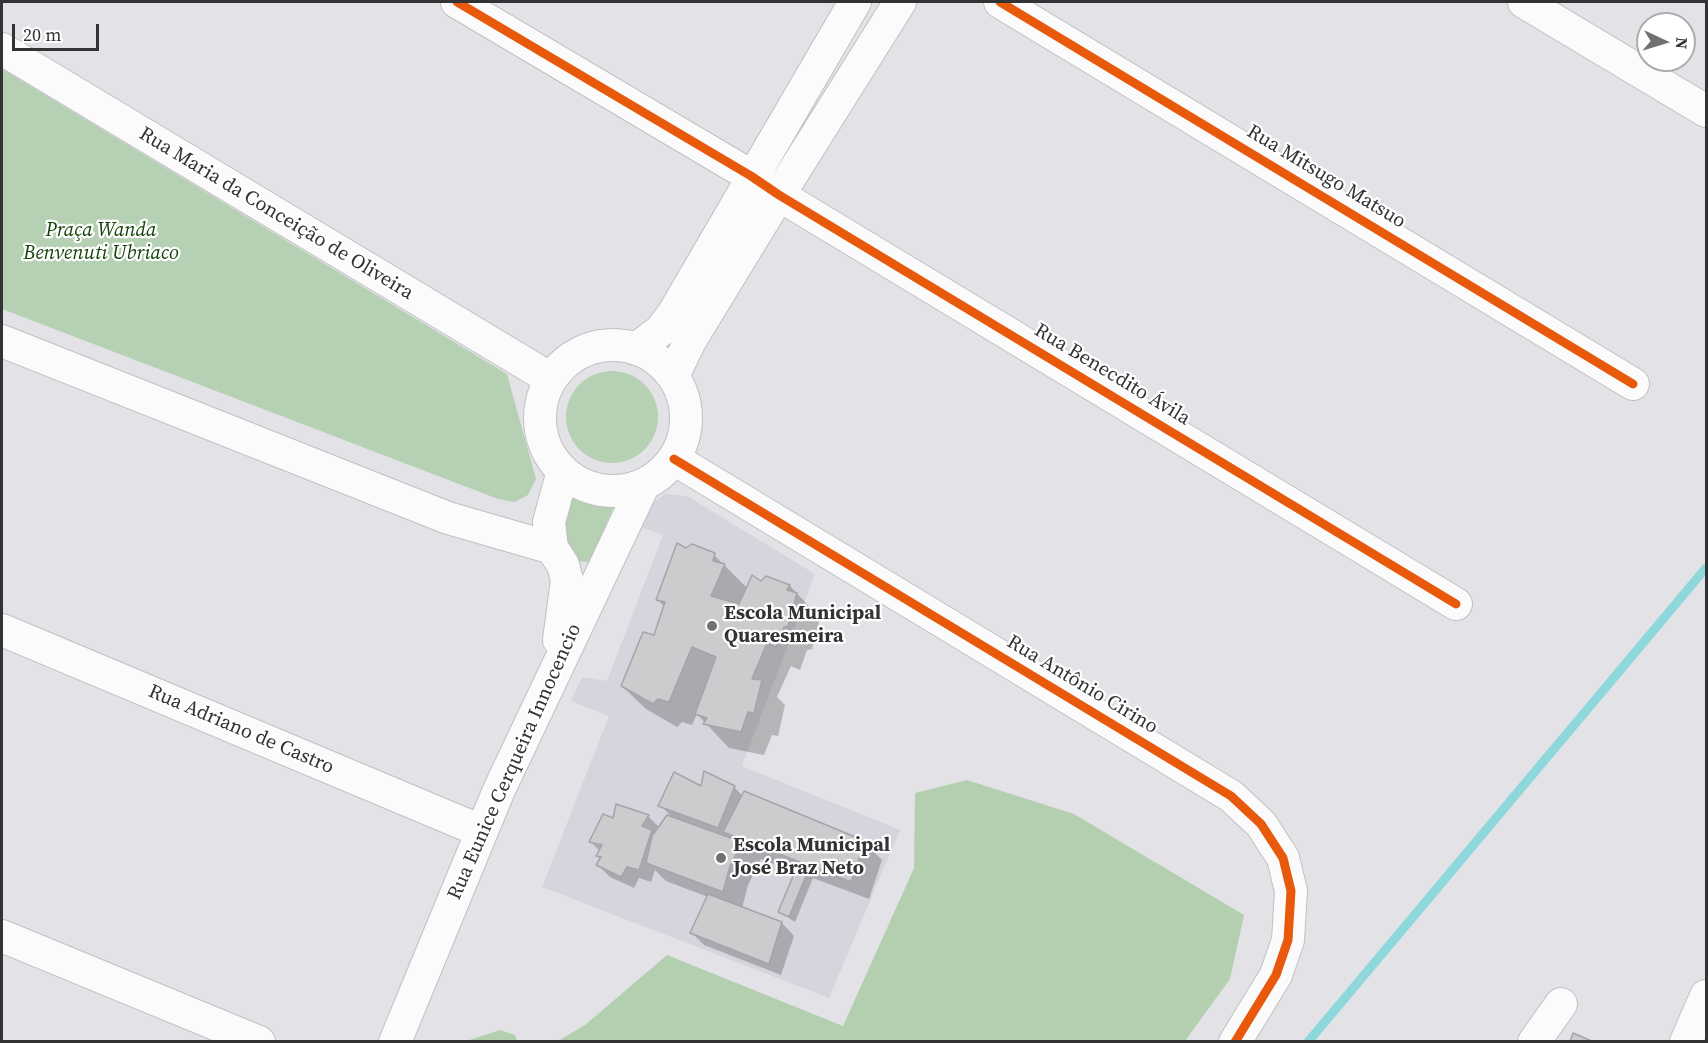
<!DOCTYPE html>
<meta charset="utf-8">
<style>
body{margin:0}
#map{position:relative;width:1708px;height:1043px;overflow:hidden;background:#e3e3e7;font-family:"Source Serif 4",serif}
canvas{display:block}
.frame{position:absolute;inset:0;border:3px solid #323335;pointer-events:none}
.north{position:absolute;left:1636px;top:12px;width:60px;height:60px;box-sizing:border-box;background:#fff;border:2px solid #adadae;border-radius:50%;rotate:94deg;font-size:16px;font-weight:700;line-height:24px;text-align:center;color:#323335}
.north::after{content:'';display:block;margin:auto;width:21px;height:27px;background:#707173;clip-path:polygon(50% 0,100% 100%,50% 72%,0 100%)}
.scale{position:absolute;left:12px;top:24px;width:87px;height:27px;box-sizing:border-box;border:3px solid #323335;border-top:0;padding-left:8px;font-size:18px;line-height:21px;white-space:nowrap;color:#323335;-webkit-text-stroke:4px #fff;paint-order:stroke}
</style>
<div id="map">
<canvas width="1708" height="1043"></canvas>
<div class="frame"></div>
<div class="north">N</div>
<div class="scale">20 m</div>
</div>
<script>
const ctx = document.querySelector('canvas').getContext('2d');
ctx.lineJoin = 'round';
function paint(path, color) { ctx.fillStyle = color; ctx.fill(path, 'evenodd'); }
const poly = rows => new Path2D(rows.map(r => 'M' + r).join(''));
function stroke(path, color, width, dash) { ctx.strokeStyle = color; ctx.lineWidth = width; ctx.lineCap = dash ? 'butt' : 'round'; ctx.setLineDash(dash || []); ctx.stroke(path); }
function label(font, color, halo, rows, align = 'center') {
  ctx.font = font + ' "Source Serif 4",serif'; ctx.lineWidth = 4.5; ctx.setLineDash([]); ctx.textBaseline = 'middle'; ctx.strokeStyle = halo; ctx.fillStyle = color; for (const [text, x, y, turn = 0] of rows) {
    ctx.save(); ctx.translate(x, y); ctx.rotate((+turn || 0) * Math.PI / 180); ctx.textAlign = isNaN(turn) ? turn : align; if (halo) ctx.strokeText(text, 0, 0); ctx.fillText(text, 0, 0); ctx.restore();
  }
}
const built = poly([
 [665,494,687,496,815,574,742,766,900,830,829,998,542,887,609,716,571,701,582,677,607,681,663,535,641,527,653,503]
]);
const green = poly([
 [2,69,507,374,536,479,528,495,514,502,498,499,2,309],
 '566 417a46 46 0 1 1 92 0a46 46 0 1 1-92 0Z',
 [572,489,606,497,619,494,590,562,574,561,561,538]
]);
const forest = poly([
 [967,780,1074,814,1244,915,1230,979,1185,1041,558,1041,585,1025,667,955,843,1026,914,868,915,793],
 [500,1030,515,1035,517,1041,466,1041]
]);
const shadow = poly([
 [686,549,714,555,748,589,766,578,790,586,820,618,812,649,807,650,800,670,791,666,777,697,785,705,778,736,772,735,764,755,729,748,697,714,692,725,682,722,677,727,646,709,622,686,655,637,665,607,658,600],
 [734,787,743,796,864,842,882,860,869,899,813,878,795,922,780,912,797,872,761,859,748,885,742,908,782,923,794,936,781,975,704,945,692,933,708,897,666,881,655,870,651,882,639,878,634,888,610,877,598,865,601,860,597,856,600,851,591,842,648,816,660,828,674,819,660,805,702,788]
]);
const stream = poly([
 [1308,1042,1706,568]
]);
const building = poly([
 [677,543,686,548,692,544,715,553,713,561,725,564,711,596,739,604,752,575,761,581,766,576,790,585,787,590,797,593,788,626,784,627,776,647,767,643,752,679,762,680,754,713,748,712,741,732,703,724,707,718,695,714,716,657,692,647,669,702,658,699,653,704,621,686,643,632,654,635,665,602,656,600,677,543],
 [704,771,735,786,718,828,658,806,674,772,701,786,704,771],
 [744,791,865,841,851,882,723,832,744,791],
 [616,804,649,815,642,826,652,830,639,870,627,867,621,877,596,865,601,857,596,856,602,845,589,842,603,814,613,818,616,804],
 [667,815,742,842,730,866,723,892,646,863,652,836,667,815],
 [799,862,808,871,789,917,778,912,799,862],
 [708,894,782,922,769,964,690,933,708,894],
 [1573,1033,1594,1042,1570,1042,1573,1033]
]);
const street = poly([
 [457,2,751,176,779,195,1456,604],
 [1000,2,1633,384],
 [1524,2,1706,111],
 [2,49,551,379],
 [2,341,448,518,552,548],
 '540 418a73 73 0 1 1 146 0a73 73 0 1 1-146 0Z',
 [636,349,660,331,673,314,855,2],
 [673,376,690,341,779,195,900,2],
 [674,459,1231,796,1261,824,1283,858,1291,891,1288,940,1276,975,1235,1042],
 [2,630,481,831],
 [559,640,567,580,563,565,552,548,549,522,563,471],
 [2,936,259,1042],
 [395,1042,499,790,643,486],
 [1534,1042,1561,1004],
 [1686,1042,1706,996]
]);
const cycleway = poly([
 [457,2,751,176,779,195,1456,604],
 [1000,2,1633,384],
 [674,459,1231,796,1261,824,1283,858,1291,891,1288,940,1276,975,1235,1042]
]);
const markers = [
 [712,626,6,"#707173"],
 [721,858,6,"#707173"]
];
const streetNames = [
 ["Rua Mitsugo Matsuo",1326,177,31],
 ["Rua Maria da Conceição de Oliveira",276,214,31],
 ["Rua Benecdito Ávila",1112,375,31],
 ["Rua Antônio Cirino",1082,685,31],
 ["Rua Adriano de Castro",241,730,23],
 ["Rua Eunice Cerqueira Innocencio",515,762,-66]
];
const parkNames = [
 ["Praça Wanda",101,231],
 ["Benvenuti Ubriaco",101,254]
];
const poiNames = [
 ["Escola Municipal",724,614],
 ["Quaresmeira",724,637],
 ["Escola Municipal",733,846],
 ["José Braz Neto",733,869]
];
paint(built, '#d4d5dd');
paint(green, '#b6d0b3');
paint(forest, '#b4cfb0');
paint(shadow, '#0003');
stroke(stream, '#8ed8dc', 9);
paint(building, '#cccbce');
stroke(building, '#a5a5a7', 1.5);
stroke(street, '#c0c0c3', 34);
stroke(street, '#fbfbfb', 32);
stroke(cycleway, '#e8590c', 9);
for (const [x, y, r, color] of markers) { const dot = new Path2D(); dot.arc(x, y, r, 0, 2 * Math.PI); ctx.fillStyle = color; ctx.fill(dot); stroke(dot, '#fff', 2); }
label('20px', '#323335', '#fff', streetNames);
label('italic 20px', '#134408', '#fff', parkNames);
label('bold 20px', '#323335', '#fff', poiNames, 'left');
</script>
